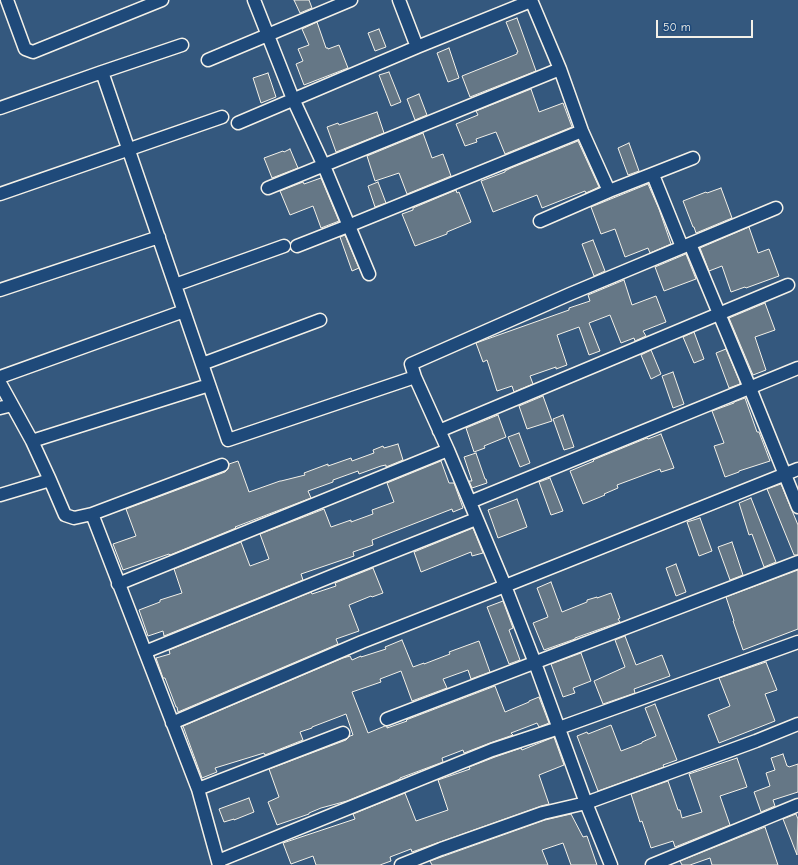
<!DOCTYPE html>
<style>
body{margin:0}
#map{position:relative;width:798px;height:865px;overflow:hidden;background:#34587e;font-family:"Comic Neue",sans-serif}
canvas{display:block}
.scale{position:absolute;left:656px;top:20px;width:97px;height:18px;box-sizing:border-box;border:2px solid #f4f1e8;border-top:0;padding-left:5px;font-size:12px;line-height:14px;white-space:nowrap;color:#f4f1e8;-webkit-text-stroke:3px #1f4a7a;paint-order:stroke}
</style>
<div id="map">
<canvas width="798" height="865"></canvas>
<div class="scale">50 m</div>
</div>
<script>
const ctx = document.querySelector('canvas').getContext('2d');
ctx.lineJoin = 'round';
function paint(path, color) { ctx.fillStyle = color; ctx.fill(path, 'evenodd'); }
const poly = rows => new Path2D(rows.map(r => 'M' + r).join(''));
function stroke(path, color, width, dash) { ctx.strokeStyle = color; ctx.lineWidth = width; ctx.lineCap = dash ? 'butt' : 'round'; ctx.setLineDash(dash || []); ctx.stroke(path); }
const building = poly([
 [294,0,309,0,312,8,300,13,294,0],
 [517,18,536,71,470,97,462,76,517,54,517,52,518,52,506,22,517,18],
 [317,22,326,48,328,48,328,49,339,45,348,68,304,85,296,64,303,61,298,49,309,45,302,29,317,22],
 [379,29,386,47,375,51,368,33,379,29],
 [449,48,459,78,448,82,437,53,449,48],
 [389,72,401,102,391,106,379,75,389,72],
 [268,73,276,97,261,103,253,78,268,73],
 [531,89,539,112,563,103,572,127,505,154,496,132,476,139,477,142,465,146,456,124,478,115,476,111,531,89],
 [419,94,427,115,415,120,407,99,419,94],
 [377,112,384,133,336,152,327,127,338,123,339,125,377,112],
 [423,133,432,158,443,154,451,176,407,194,399,173,375,181,367,156,423,133],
 [578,141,599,187,586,193,585,191,542,208,537,195,493,212,481,181,505,172,505,171,511,168,578,141],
 [629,143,639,171,628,175,618,148,629,143],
 [290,149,298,168,272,178,264,158,283,151,284,152,290,149],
 [321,178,339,221,321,228,313,206,290,215,280,191,303,182,304,184,321,178],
 [378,182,386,203,375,207,368,186,378,182],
 [648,184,659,209,671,244,650,253,648,248,625,257,615,229,601,234,591,207,648,184],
 [721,188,732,218,696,233,694,227,693,227,683,201,706,192,707,193,721,188],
 [456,190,457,193,459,192,471,222,447,232,447,234,415,246,402,214,413,210,413,208,456,190],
 [749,227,758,253,769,249,779,276,746,288,745,287,731,292,722,266,709,271,700,248,749,227],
 [345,235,359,268,352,271,340,237,345,235],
 [593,240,605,271,594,276,582,244,593,240],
 [686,254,696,279,664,291,655,267,686,254],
 [624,280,632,305,656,296,666,322,643,331,646,336,635,341,634,338,621,343,610,315,589,323,600,351,589,355,579,327,557,335,567,365,556,369,556,367,530,376,533,384,514,392,512,386,497,391,487,360,483,362,476,343,569,310,569,308,590,301,588,295,624,280],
 [765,303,775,330,755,337,766,370,753,375,729,318,765,303],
 [694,332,704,359,694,363,683,337,694,332],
 [726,349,740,382,740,384,729,388,716,353,726,349],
 [651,350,661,374,651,379,641,355,651,350],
 [673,372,684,404,673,408,662,376,673,372],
 [543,396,552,421,527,429,519,406,543,396],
 [745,398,757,432,759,432,770,461,739,471,739,472,725,477,714,446,724,443,712,411,734,403,734,402,745,398],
 [498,415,506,437,484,446,485,448,474,452,466,428,498,415],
 [563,415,574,447,564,450,553,419,563,415],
 [519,433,530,463,520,467,508,437,519,433],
 [661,434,674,468,661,472,660,469,617,485,618,488,604,494,605,495,583,504,570,471,594,461,593,460,647,438,648,439,661,434],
 [398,444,403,460,386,467,386,465,381,466,359,474,358,471,333,480,333,482,308,491,311,498,235,527,236,528,170,555,169,554,123,570,113,544,136,536,126,509,225,472,228,469,229,464,238,461,249,492,280,481,281,481,305,475,304,473,328,464,328,466,351,458,352,461,374,453,373,450,383,446,384,448,398,444],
 [476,453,485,479,486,479,487,483,472,488,469,481,472,481,464,457,476,453],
 [441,461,449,483,454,483,463,508,453,512,452,509,372,540,373,545,353,552,354,556,301,574,303,580,164,636,163,631,148,636,139,610,160,602,160,600,182,593,174,569,241,542,250,566,269,559,260,534,324,509,331,527,351,520,351,522,373,514,372,510,394,502,387,483,441,461],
 [550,478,563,511,551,515,539,482,550,478],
 [781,484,798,525,798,555,794,555,767,489,781,484],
 [751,498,776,562,764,567,752,534,749,535,739,503,751,498],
 [517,499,527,527,498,538,488,510,517,499],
 [700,518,712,551,699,556,687,522,700,518],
 [473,528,483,553,472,556,471,552,421,572,414,552,473,528],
 [732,542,743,575,730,580,718,547,732,542],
 [676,564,686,592,676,596,666,568,676,564],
 [373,568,383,593,372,597,371,596,349,605,359,631,336,639,338,644,178,712,177,707,176,707,165,678,163,678,156,658,170,654,169,650,311,592,312,594,336,586,335,583,373,568],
 [798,570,798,629,743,650,733,621,734,621,726,597,798,570],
 [551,582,562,612,587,602,587,600,597,597,597,598,611,593,620,618,618,619,620,622,575,638,575,639,544,650,533,623,548,617,537,588,551,582],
 [503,601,513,628,509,630,520,660,509,664,487,607,503,601],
 [625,636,636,665,662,655,670,676,634,689,635,693,603,704,594,681,625,667,615,640,625,636],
 [402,640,413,667,424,663,424,664,450,654,449,652,479,641,490,672,471,679,468,670,443,679,447,688,412,701,401,671,380,679,381,682,352,692,368,733,385,726,387,726,387,728,407,721,406,720,495,686,505,712,529,702,529,701,539,697,549,723,539,727,537,723,511,733,513,735,490,743,464,753,463,750,442,758,443,762,400,778,400,779,347,801,321,808,309,813,309,814,277,825,268,802,279,797,269,769,346,740,350,736,353,735,346,714,312,727,312,728,300,732,303,740,265,755,264,753,215,768,217,772,202,778,183,726,343,658,350,656,352,660,361,656,361,657,386,649,385,647,402,640],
 [581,653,591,681,573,688,575,693,563,697,551,664,581,653],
 [766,662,777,690,765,694,775,721,719,743,708,715,730,706,719,678,766,662],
 [655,704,677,760,663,765,664,767,598,791,577,736,587,732,588,734,611,725,621,751,642,743,642,742,656,736,645,708,655,704],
 [554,737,564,765,539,775,549,804,541,806,412,852,411,849,390,857,391,861,380,865,316,865,313,856,291,864,283,843,355,819,353,814,405,793,416,821,448,810,438,780,470,769,469,767,495,757,521,748,522,750,554,737],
 [783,754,787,766,788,766,789,767,798,764,798,792,773,800,775,806,761,812,754,792,770,786,766,773,775,770,771,758,783,754],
 [737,758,747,787,720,796,730,825,675,847,673,841,651,848,642,821,640,822,631,794,668,781,678,810,680,810,682,818,702,812,689,774,737,758],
 [249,798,254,812,234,820,234,819,224,822,219,809,249,798],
 [571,814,583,837,587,836,597,865,571,865,563,843,542,850,548,865,432,865,430,861,545,820,571,814],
 [796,814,798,819,797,855,783,819,796,814],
 [765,827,778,865,712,865,710,858,690,865,682,865,680,861,765,827]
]);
const street = poly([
 [7,0,25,49,33,52,162,0],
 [254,0,293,99,324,166,369,274],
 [399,0,417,47,531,1],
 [531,0,560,69,582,131,609,191],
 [208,60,351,0],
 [102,72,182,45],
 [0,108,102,72,228,440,415,377],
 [238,123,417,47],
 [653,175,682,247],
 [268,188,560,69],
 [0,194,222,117],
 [540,221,609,191,693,158],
 [690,244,750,388,798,507],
 [297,246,348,226,582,131],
 [175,285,284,246],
 [0,290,159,237],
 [202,364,320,320],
 [0,377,184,311],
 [0,383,32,441,50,480,65,515,74,518,92,514,222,465],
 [0,408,12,405],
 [439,431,788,285],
 [32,441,209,385],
 [0,495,50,480],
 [470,502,798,368],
 [92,514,198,789,219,865],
 [118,584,448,450],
 [145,652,332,576,476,519],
 [387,719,798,562],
 [172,723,362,642,505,586,798,469],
 [198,789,343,733],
 [218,861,492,750,559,728,798,642],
 [401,865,441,849,543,813,586,803,756,741,798,724],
 [611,865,586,803,535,663,505,586,448,450,415,377,411,364,570,294,776,208],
 [652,865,798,805]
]);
paint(building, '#657786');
stroke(building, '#f4f1e8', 1);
stroke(street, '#f4f1e8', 15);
stroke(street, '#1f4a7a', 12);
</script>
